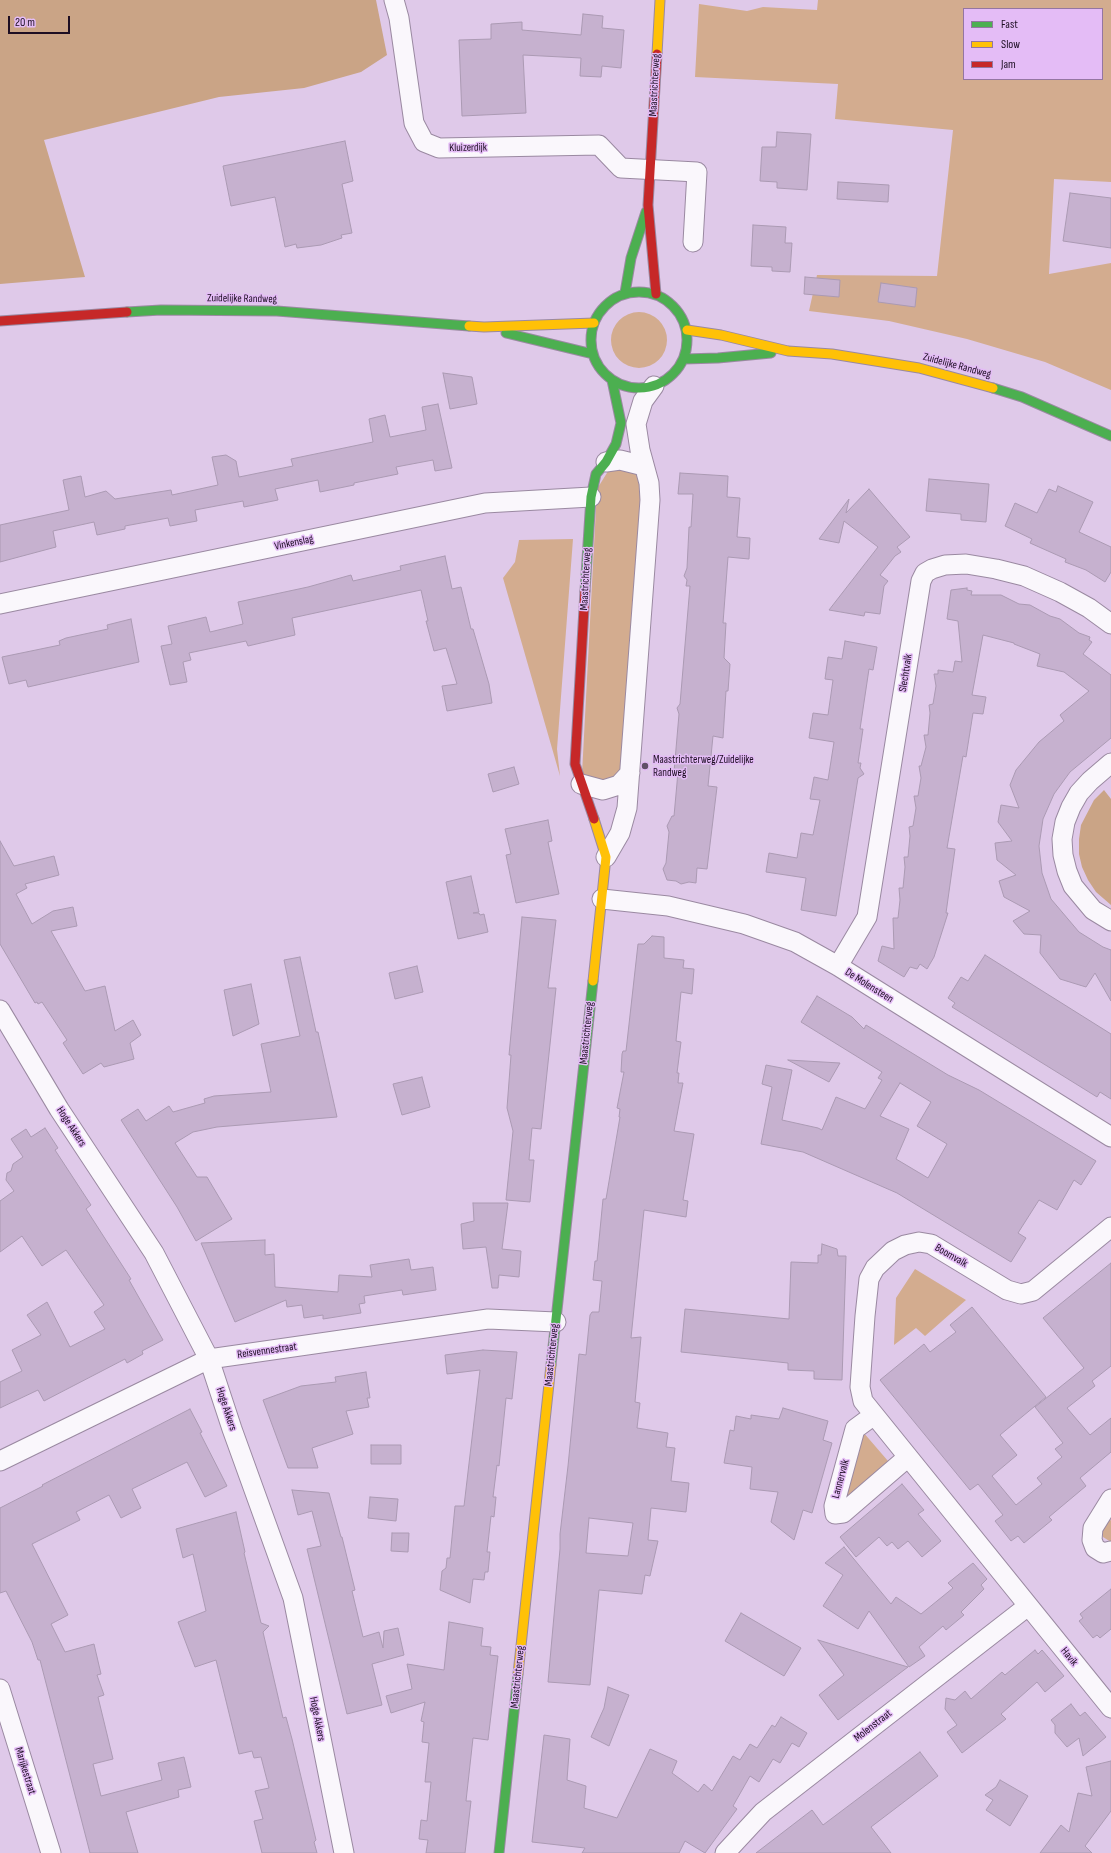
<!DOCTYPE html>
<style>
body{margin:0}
#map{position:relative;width:1111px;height:1853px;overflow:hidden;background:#dfc9e9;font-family:"Sofia Sans Condensed",sans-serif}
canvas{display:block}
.legend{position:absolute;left:963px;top:8px;width:140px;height:72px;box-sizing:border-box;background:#e4bcf6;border:1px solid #9476a2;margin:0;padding:5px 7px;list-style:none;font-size:12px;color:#1d0e23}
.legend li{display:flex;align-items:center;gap:8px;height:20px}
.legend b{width:20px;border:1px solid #9476a2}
.scale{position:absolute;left:8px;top:16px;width:62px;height:18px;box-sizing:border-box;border:2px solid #1d0e23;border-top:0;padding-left:5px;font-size:12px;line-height:14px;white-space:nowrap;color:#1d0e23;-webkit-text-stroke:3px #e4bcf6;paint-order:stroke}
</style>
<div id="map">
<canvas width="1111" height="1853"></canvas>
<ul class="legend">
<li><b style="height:5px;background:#4caf50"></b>Fast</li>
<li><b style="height:5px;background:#ffc107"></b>Slow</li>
<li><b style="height:5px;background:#c62828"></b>Jam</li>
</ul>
<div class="scale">20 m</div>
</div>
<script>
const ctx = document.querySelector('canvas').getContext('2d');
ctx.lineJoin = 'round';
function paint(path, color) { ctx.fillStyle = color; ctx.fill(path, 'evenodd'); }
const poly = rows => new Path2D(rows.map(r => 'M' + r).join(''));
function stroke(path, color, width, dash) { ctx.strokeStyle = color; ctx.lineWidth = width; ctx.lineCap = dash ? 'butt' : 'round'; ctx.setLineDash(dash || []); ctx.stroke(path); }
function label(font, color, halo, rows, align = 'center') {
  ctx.font = font + ' "Sofia Sans Condensed",sans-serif'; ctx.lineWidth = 3; ctx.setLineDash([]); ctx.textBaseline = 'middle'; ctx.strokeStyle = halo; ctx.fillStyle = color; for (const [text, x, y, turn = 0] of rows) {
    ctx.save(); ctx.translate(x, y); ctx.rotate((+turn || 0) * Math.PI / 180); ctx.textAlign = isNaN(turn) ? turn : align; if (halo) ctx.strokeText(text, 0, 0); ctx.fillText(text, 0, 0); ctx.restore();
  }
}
const green = poly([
 [818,0,1111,0,1111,182,1054,179,1049,274,1111,263,1111,390,1045,362,967,339,889,321,809,311,817,275,937,276,953,130,835,119,838,84,695,77,699,4,747,11,763,7,817,10],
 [964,9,1102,9,1102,79,964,79],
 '611 340a28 28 0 1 1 56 0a28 28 0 1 1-56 0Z',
 [610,468,634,471,640,480,643,489,624,765,617,779,605,784,582,774,597,489],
 [573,539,557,749,560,776,503,578,515,562,519,540],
 [915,1269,966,1300,925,1336,916,1328,894,1345,896,1298],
 [863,1432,888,1461,844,1500],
 [1111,1520,1111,1542,1103,1537,1102,1532,1107,1522]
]);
const forest = poly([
 [0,0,376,0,387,55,361,72,304,88,219,97,44,140,85,277,0,284],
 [1104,790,1111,799,1111,905,1096,892,1088,880,1082,867,1079,854,1079,839,1081,825,1094,800]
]);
const building = poly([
 [583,14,603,16,602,28,624,30,621,68,602,66,601,77,580,76,581,58,523,55,526,113,462,116,459,40,491,39,491,24,506,23,522,22,522,30,581,35,583,14],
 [777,132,811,134,807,190,777,188,777,182,760,181,762,147,776,147,777,132],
 [345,141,353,181,342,184,352,233,341,235,342,238,321,245,297,248,296,244,285,247,275,197,231,206,223,166,345,141],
 [838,182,889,185,888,202,837,199,838,182],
 [1070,193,1111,198,1111,248,1063,241,1070,193],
 [753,225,786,227,785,243,792,243,790,272,772,271,772,267,751,266,753,225],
 [805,277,840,280,839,297,804,294,805,277],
 [881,283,917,288,915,307,878,302,881,283],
 [443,373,472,377,477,404,450,409,443,373],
 [438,404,452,468,435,471,433,460,396,467,398,474,354,483,354,485,320,492,318,480,275,489,278,500,244,507,243,501,195,510,197,521,170,526,168,518,125,526,125,529,97,535,94,522,53,531,56,547,0,562,0,525,69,510,63,480,81,476,85,497,106,491,115,499,171,490,172,495,218,485,212,457,226,455,236,461,239,477,293,466,291,459,373,442,369,419,385,415,390,437,426,430,422,407,438,404],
 [680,473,728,476,727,497,740,498,737,537,750,538,749,559,728,557,723,623,726,623,724,658,730,664,728,691,726,691,723,738,713,736,708,786,717,787,707,869,697,868,696,883,689,882,681,884,676,881,667,880,663,869,666,863,669,832,667,826,672,816,674,816,678,772,674,772,679,714,677,708,680,704,690,586,686,586,687,580,684,576,687,568,689,527,691,527,693,494,678,494,680,473],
 [929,479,989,484,986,522,961,520,961,514,926,511,929,479],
 [1058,486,1093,502,1079,532,1111,547,1111,572,1105,582,1086,570,1065,562,1066,559,1030,543,1032,539,1005,526,1015,503,1037,513,1049,489,1056,492,1058,486],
 [869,489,910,537,897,547,901,552,895,556,880,575,888,581,884,586,880,614,865,612,864,616,829,610,878,547,844,521,839,543,819,539,849,499,846,513,869,489],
 [445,556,452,589,461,587,471,629,473,629,489,684,492,703,447,711,442,686,457,684,446,648,434,651,426,621,428,621,421,590,292,618,295,635,248,646,246,641,189,653,191,660,183,662,187,682,170,685,161,646,172,644,168,626,206,617,210,632,243,624,238,602,308,587,351,575,353,581,401,570,400,566,445,556],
 [967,588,967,590,972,591,971,595,1001,595,1019,604,1030,605,1050,616,1060,619,1079,633,1090,637,1089,640,1092,642,1083,654,1111,675,1111,738,1070,772,1054,794,1043,819,1039,846,1042,873,1051,899,1079,932,1103,947,1111,950,1111,1001,1095,973,1086,987,1060,979,1040,953,1041,935,1024,934,1013,921,1030,911,1004,897,999,881,1016,875,997,860,995,843,1012,841,998,822,1001,805,1019,808,1010,785,1016,770,1039,742,1064,721,1060,715,1089,691,1064,672,1037,666,1040,654,1014,644,1014,643,983,635,972,695,986,697,983,714,973,713,966,757,963,756,947,848,955,849,946,913,948,913,934,957,927,969,920,964,917,969,910,967,904,977,878,961,882,946,894,949,893,918,898,918,900,900,899,888,903,888,905,867,904,857,908,857,910,836,909,827,913,826,916,808,914,796,918,796,921,778,919,766,921,766,926,747,924,735,928,735,930,713,929,705,933,704,936,686,934,674,938,674,938,670,953,672,955,661,962,662,958,621,947,619,951,590,967,588],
 [131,619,139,662,28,687,26,680,9,684,2,657,60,645,59,641,66,638,108,629,107,625,131,619],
 [845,641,877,647,873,670,869,669,860,729,863,729,858,763,861,763,860,768,864,774,858,778,836,916,801,910,806,878,766,872,769,853,797,858,801,833,813,835,820,800,810,799,814,777,828,780,834,742,809,738,813,713,828,715,833,680,825,679,828,657,842,659,845,641],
 [514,767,519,784,493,792,488,774,514,767],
 [548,820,552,841,548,842,559,894,516,903,506,855,511,854,505,829,548,820],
 [0,841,14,866,54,856,59,875,25,884,27,888,16,894,32,924,53,911,73,907,77,926,51,931,85,991,105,986,115,1031,133,1020,141,1035,130,1043,134,1059,104,1067,101,1063,83,1074,63,1043,67,1040,42,1002,38,1004,37,1002,35,1003,0,944,0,841],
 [471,876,479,912,473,913,479,913,480,915,484,914,488,932,458,939,446,882,471,876],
 [522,917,556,920,548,988,556,988,541,1129,532,1128,529,1160,534,1160,530,1202,506,1200,513,1131,507,1108,511,1055,509,1055,522,917],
 [652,936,664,937,664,958,684,960,683,968,694,969,692,994,681,992,676,1041,681,1042,677,1073,679,1073,678,1083,683,1083,674,1131,694,1134,683,1200,688,1201,686,1217,644,1210,631,1338,641,1337,635,1402,640,1403,637,1428,668,1433,666,1447,675,1448,671,1481,689,1483,686,1512,651,1508,648,1540,658,1541,650,1576,645,1575,642,1594,599,1590,590,1685,548,1682,560,1549,560,1534,568,1466,579,1354,586,1355,590,1315,592,1312,599,1312,602,1281,593,1280,595,1261,597,1261,603,1199,606,1199,620,1117,619,1117,620,1109,617,1108,624,1072,621,1072,622,1054,623,1051,626,1051,638,944,644,944,652,936],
 [589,1518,633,1523,628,1556,586,1553,589,1518],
 [985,955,1111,1034,1111,1099,1100,1092,1097,1097,952,1007,955,1003,948,998,956,985,961,977,968,981,985,955],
 [300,957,316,1032,318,1032,337,1117,217,1127,193,1132,175,1143,197,1177,207,1177,232,1219,196,1241,177,1207,121,1120,138,1109,146,1121,169,1106,173,1112,205,1103,204,1099,214,1096,271,1092,261,1044,300,1036,284,960,300,957],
 [417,966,423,992,395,999,389,973,417,966],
 [251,984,259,1024,233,1036,224,990,251,984],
 [817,996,852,1017,864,1029,866,1025,948,1075,979,1090,1096,1161,1081,1185,1074,1180,1057,1210,1039,1200,1018,1233,1026,1238,1011,1262,897,1193,803,1152,761,1144,772,1087,762,1084,766,1065,792,1070,782,1120,818,1128,822,1130,836,1097,865,1109,882,1080,878,1078,882,1072,801,1022,817,996],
 [900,1083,931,1102,917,1126,947,1144,928,1178,896,1159,909,1129,880,1116,900,1083],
 [788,1060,840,1063,829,1082,788,1060],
 [422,1077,430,1107,402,1115,393,1084,422,1077],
 [45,1128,58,1148,55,1150,91,1205,86,1209,131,1279,129,1280,163,1340,142,1351,143,1354,127,1363,125,1359,44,1401,38,1390,0,1408,0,1382,22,1371,12,1350,41,1335,27,1315,47,1302,70,1347,105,1329,94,1312,104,1305,66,1250,42,1266,22,1236,0,1252,0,1201,14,1191,6,1180,7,1173,11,1171,13,1164,23,1157,11,1139,26,1129,31,1137,45,1128],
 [473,1203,508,1203,502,1249,521,1251,519,1277,499,1275,498,1288,492,1288,486,1247,463,1249,461,1224,474,1221,473,1203],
 [265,1240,265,1255,274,1254,275,1287,338,1292,339,1275,372,1277,370,1265,409,1259,411,1270,433,1267,436,1290,403,1295,402,1290,364,1296,365,1303,359,1304,361,1313,323,1319,323,1315,304,1318,302,1305,287,1307,286,1300,235,1322,201,1243,265,1240],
 [822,1244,837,1249,838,1256,846,1256,842,1380,814,1379,814,1371,788,1370,788,1363,681,1352,685,1309,789,1319,791,1262,818,1263,818,1255,821,1255,822,1244],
 [1111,1263,1111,1366,1092,1381,1095,1386,1067,1408,1090,1435,1111,1418,1111,1452,1080,1478,1086,1486,1049,1517,1052,1520,1024,1543,1018,1536,1011,1541,995,1521,1003,1515,978,1484,970,1490,880,1380,924,1344,930,1352,956,1332,950,1325,972,1307,1046,1397,1000,1435,1017,1455,992,1476,1016,1505,1042,1484,1037,1478,1062,1457,1055,1449,1063,1443,1035,1407,1084,1368,1043,1318,1111,1263],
 [483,1350,517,1352,512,1399,506,1398,499,1466,497,1465,493,1497,496,1497,494,1517,491,1516,487,1552,490,1552,488,1572,485,1572,484,1580,473,1579,470,1603,440,1590,442,1571,446,1568,447,1558,450,1558,455,1506,464,1506,480,1370,447,1374,445,1355,483,1350],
 [366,1372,370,1398,367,1398,369,1407,346,1411,353,1434,312,1448,318,1468,288,1468,263,1400,301,1386,336,1382,335,1377,366,1372],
 [783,1408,828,1421,823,1440,832,1443,812,1513,803,1510,794,1540,771,1522,778,1492,750,1489,752,1467,724,1463,730,1430,734,1431,736,1416,751,1419,751,1415,779,1419,783,1408],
 [190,1409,202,1432,200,1433,227,1486,205,1497,187,1462,132,1489,141,1508,121,1518,109,1495,76,1512,80,1520,32,1544,68,1615,51,1624,65,1652,94,1644,101,1674,97,1675,104,1695,98,1697,113,1759,93,1764,101,1796,162,1780,158,1763,184,1757,191,1787,178,1790,179,1797,126,1812,138,1853,90,1853,40,1660,38,1660,32,1642,6,1591,0,1593,0,1508,43,1486,42,1485,190,1409],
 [371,1445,401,1445,401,1464,371,1464,371,1445],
 [902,1484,924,1510,918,1514,941,1541,922,1557,908,1541,898,1549,892,1542,887,1546,879,1537,856,1557,840,1537,902,1484],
 [292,1490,329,1493,341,1537,342,1537,355,1590,352,1591,363,1637,379,1632,383,1648,384,1631,398,1628,404,1655,372,1664,382,1705,347,1714,307,1549,321,1546,312,1511,298,1515,292,1490],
 [370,1497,398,1499,396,1521,368,1518,370,1497],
 [236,1512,245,1552,244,1553,261,1623,269,1626,263,1632,283,1718,286,1717,292,1739,316,1840,314,1842,317,1853,262,1853,254,1821,263,1819,255,1791,269,1788,261,1757,254,1758,252,1751,239,1754,216,1660,195,1667,178,1622,206,1611,193,1554,183,1558,176,1529,236,1512],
 [392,1533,409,1533,408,1552,391,1551,392,1533],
 [844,1547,891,1604,896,1597,921,1614,953,1588,948,1583,973,1563,987,1579,981,1585,984,1589,961,1612,964,1615,946,1630,943,1626,919,1647,925,1656,909,1667,869,1611,858,1629,823,1606,843,1575,825,1563,844,1547],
 [1111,1589,1111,1629,1100,1638,1097,1635,1093,1638,1079,1621,1083,1618,1080,1614,1111,1589],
 [741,1613,801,1648,784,1676,725,1641,741,1613],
 [449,1622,483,1628,481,1646,491,1647,490,1655,498,1656,488,1740,473,1738,466,1801,471,1801,465,1853,426,1853,428,1840,419,1839,421,1820,427,1821,431,1782,425,1782,429,1743,422,1742,424,1722,421,1721,425,1702,391,1713,386,1696,412,1689,407,1664,444,1670,449,1622],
 [818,1640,908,1667,838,1720,819,1695,844,1675,818,1640],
 [1035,1650,1038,1654,1042,1650,1064,1676,1045,1692,1037,1682,1001,1714,1006,1719,962,1753,947,1732,957,1725,945,1709,946,1698,955,1700,965,1691,971,1699,1002,1672,1005,1675,1035,1650],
 [608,1687,629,1695,609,1746,591,1737,604,1708,608,1687],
 [1071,1704,1080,1716,1085,1712,1106,1737,1083,1756,1079,1738,1067,1747,1055,1733,1055,1725,1051,1720,1071,1704],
 [781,1717,807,1733,799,1747,792,1743,780,1763,773,1759,759,1782,750,1776,733,1806,737,1809,705,1853,685,1841,679,1853,582,1853,585,1848,532,1842,544,1735,570,1739,567,1780,586,1786,584,1808,617,1818,650,1749,677,1761,672,1773,698,1792,704,1784,712,1791,733,1756,740,1760,750,1744,757,1748,772,1725,775,1727,781,1717],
 [920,1752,938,1776,871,1827,891,1853,756,1853,812,1810,823,1825,920,1752],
 [1111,1761,1111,1811,1085,1846,1092,1853,1040,1853,1061,1825,1069,1832,1078,1793,1092,1796,1086,1767,1111,1761],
 [1000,1780,1028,1796,1010,1826,986,1810,993,1800,985,1795,996,1787,1000,1780]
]);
const street = poly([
 [394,0,399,18,414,123,424,142,439,148,599,145,621,168,697,172,693,242],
 [606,462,620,460,644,466],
 [0,604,485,503,591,497],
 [1111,763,1090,781,1079,793,1071,807,1065,822,1062,839,1063,855,1067,871,1073,886,1093,910,1111,921],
 [581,784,603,790,619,785,630,773],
 [606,857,620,833,627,808,650,500,649,483,640,450,636,424,643,401,654,386],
 [602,899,668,906,744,924,795,942,838,966,1111,1137],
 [838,966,867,917,921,581,925,573,932,569,945,565,966,564,996,569,1024,576,1060,592,1089,608,1111,624],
 [0,1010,59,1109,154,1253,209,1359,232,1429,293,1598,344,1853],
 [1111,1227,1033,1291,1021,1294,1007,1290,931,1244,919,1242,905,1245,893,1251,875,1268,869,1279,865,1316,860,1387,863,1401,1111,1708],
 [874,1415,855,1429,834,1506,835,1514,843,1513,908,1457],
 [0,1461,209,1359,488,1319,556,1322],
 [1111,1499,1093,1528,1092,1540,1095,1548,1103,1553,1111,1551],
 [0,1689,51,1853],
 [725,1853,763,1812,1028,1606]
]);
const fast = poly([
 '591 340a48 48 0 1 1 96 0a48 48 0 1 1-96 0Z',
 [625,293,631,258,646,212],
 [127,312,161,310,277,311,469,326],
 [506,333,593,354],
 [684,359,718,358,771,353],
 [993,388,1022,397,1111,436],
 [585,591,591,497,596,474,606,462,616,444,621,423,612,380],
 [551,1365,593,981],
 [499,1853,518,1674]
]);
const slow = poly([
 [657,54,660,0],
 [469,326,484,327,594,323],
 [687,330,721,335,788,351,832,354,919,368,993,388],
 [593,981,606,857,594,819],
 [518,1674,551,1365]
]);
const jam = poly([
 [656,294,648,205,657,54],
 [0,321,127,312],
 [585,591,575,764,594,819]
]);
const markers = [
 [645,766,4,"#614f68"]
];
const streetNames = [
 ["Maastrichterweg",655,85,-87],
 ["Kluizerdijk",468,148,-1],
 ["Zuidelijke Randweg",242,299,1],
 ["Zuidelijke Randweg",957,366,15],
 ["Vinkenslag",294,543,-12],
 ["Maastrichterweg",586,579,-87],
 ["Slechtvalk",906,673,-81],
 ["De Molensteen",869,986,32],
 ["Maastrichterweg",587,1033,-84],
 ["Hoge Akkers",71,1127,57],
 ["Boomvalk",951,1256,30],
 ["Reisvennestraat",267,1351,-8],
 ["Maastrichterweg",552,1355,-84],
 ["Hoge Akkers",226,1409,72],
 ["Lannervalk",841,1479,-75],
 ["Havik",1069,1657,51],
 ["Maastrichterweg",518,1677,-84],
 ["Hoge Akkers",317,1719,79],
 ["Molenstraat",873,1726,-38],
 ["Marijkestraat",25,1771,73]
];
const poiNames = [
 ["Maastrichterweg/Zuidelijke",653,760],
 ["Randweg",653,773]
];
paint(green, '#d3ac8f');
paint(forest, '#caa486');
paint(building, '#c6b1cf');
stroke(building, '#ab9ab3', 1);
stroke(street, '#9a89a1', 21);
stroke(fast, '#9a89a1', 11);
stroke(slow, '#9a89a1', 11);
stroke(jam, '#9a89a1', 11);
stroke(street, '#faf7fc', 19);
stroke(fast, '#4caf50', 9);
stroke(slow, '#ffc107', 9);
stroke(jam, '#c62828', 9);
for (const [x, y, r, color] of markers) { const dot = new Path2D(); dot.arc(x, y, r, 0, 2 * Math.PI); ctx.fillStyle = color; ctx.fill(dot); stroke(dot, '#e4bcf6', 1.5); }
label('11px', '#1d0e23', '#e4bcf6', streetNames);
label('11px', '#1d0e23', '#e4bcf6', poiNames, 'left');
</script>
